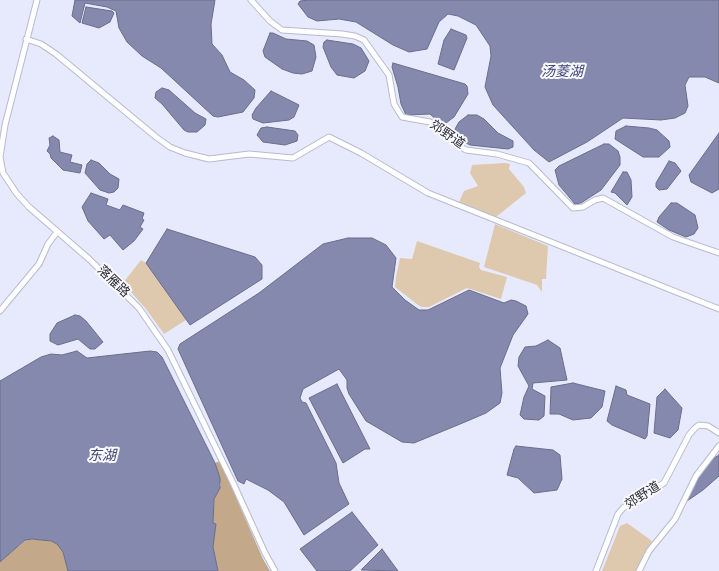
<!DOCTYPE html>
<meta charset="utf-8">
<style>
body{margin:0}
canvas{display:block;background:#e7eafd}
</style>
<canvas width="719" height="571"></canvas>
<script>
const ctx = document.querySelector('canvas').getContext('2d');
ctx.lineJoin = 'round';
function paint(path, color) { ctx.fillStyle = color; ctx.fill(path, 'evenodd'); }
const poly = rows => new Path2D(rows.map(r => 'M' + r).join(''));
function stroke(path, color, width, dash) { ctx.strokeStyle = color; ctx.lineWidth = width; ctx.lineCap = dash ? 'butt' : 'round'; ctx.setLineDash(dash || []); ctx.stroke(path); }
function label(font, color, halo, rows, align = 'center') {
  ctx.font = font + ' "Roboto Condensed","Noto Sans SC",sans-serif'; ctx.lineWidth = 4; ctx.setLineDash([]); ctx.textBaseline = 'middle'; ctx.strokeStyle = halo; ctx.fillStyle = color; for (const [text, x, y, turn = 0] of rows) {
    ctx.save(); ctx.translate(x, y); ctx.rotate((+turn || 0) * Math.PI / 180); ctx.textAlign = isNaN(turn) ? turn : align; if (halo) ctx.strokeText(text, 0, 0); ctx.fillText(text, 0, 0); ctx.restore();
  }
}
const green = poly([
 [505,163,510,164,509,169,524,187,526,193,496,217,459,202,464,191,478,186,470,173,472,165],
 [495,224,548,246,546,279,542,279,542,292,537,285,484,267],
 [417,241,480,263,479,267,481,270,507,277,501,299,467,288,429,307,422,307,418,305,395,287,396,277,400,258,412,259],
 [141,260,146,263,164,287,186,320,164,334,146,309,123,283],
 [627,523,652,541,636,571,602,571,620,526]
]);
const forest = poly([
 [220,461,263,559,270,571,218,571,213,547,216,525,213,523,214,499,221,485,215,463],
 [27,539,48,540,57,544,63,552,68,571,0,571,0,562]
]);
const water = poly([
 [75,0,215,0,211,24,212,44,222,55,230,72,244,80,255,90,254,98,243,112,218,117,213,116,161,68,142,56,127,42,119,28,116,11,107,7,85,3,80,23,72,16,75,0],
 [309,0,719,0,719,83,705,77,689,77,685,85,688,106,685,113,675,118,661,120,623,118,587,142,549,162,534,150,493,105,485,87,491,56,490,46,476,25,458,16,448,14,439,22,427,49,409,52,393,45,356,22,339,19,317,21,308,17,298,4,300,1,309,0],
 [86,7,112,11,114,13,110,22,99,28,82,23,86,7],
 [451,29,466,35,467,38,454,70,438,64,444,40,451,29],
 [270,33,273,33,286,39,307,41,314,45,316,57,312,71,302,74,293,73,282,69,265,57,263,51,270,33],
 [327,40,353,44,361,48,369,61,365,71,354,78,337,75,331,67,323,47,324,42,327,40],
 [393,63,465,84,467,86,468,94,454,117,446,123,439,122,430,114,406,115,401,104,398,87,392,67,393,63],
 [162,88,169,90,195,113,206,119,205,125,197,132,188,132,184,130,162,104,155,98,156,92,162,88],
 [271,91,299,105,294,117,289,120,263,123,253,119,252,115,256,108,271,91],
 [468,115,477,115,484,119,498,133,513,141,513,147,508,149,470,145,462,141,455,135,455,129,459,122,468,115],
 [626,126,649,128,657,130,669,141,670,147,659,157,643,157,615,139,616,131,626,126],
 [267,127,295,131,298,135,297,141,285,145,263,142,257,135,261,128,267,127],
 [719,133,719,189,712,193,691,182,689,175,719,133],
 [53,136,59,140,60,152,72,155,70,162,82,165,80,173,63,170,51,158,50,154,47,151,50,145,49,138,53,136],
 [604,144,609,144,618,151,620,157,620,165,601,190,581,203,575,204,559,185,555,170,559,166,604,144],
 [91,160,99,163,110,174,119,179,118,188,114,192,109,193,100,190,85,173,87,164,91,160],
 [669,161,675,163,681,171,667,189,659,190,656,187,656,183,669,161],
 [623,172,627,172,631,180,632,197,627,205,615,193,611,192,623,172],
 [91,193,108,199,106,205,120,210,123,205,144,213,142,219,144,220,140,227,143,229,134,241,123,250,110,235,104,239,88,221,82,207,91,193],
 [671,203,677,203,695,215,698,228,694,234,686,237,669,230,657,222,659,217,671,203],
 [167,229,255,257,262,265,262,279,190,325,146,263,167,229],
 [348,238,372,238,386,245,396,258,392,287,405,300,419,310,428,310,469,290,504,303,511,300,516,301,526,306,528,314,513,335,500,368,502,393,500,403,486,413,465,422,414,443,402,442,366,421,349,394,347,388,347,380,339,369,303,389,300,398,302,402,306,403,336,463,339,483,349,504,304,535,284,502,268,490,246,479,244,484,238,481,178,349,180,344,259,293,323,244,348,238],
 [75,315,80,316,86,321,103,342,95,349,90,349,78,339,58,345,50,341,50,334,57,323,75,315],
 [548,340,560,348,567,380,533,383,532,389,545,396,544,416,539,420,524,419,520,415,524,397,529,386,518,366,519,357,525,347,536,346,548,340],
 [77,351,87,358,150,351,157,352,162,357,215,463,220,478,220,488,214,499,213,523,216,524,213,547,218,571,68,571,63,552,57,544,51,541,32,539,25,540,0,562,0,381,41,357,51,354,62,355,77,351],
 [573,383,605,391,602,407,591,418,573,420,559,414,550,414,551,387,573,383],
 [337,384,370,449,365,449,343,463,309,398,337,384],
 [616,386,626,390,627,395,650,404,647,436,645,439,612,425,607,421,616,386],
 [665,389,682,408,678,430,670,438,654,433,657,397,665,389],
 [516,446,553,450,560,455,562,479,557,490,534,493,518,478,507,475,514,449,516,446],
 [719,455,719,476,703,490,687,501,687,497,699,477,714,458,719,455],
 [352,512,378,545,350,571,317,571,300,549,352,512],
 [382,549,398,571,361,570,382,549]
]);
const minor = poly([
 [37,0,5,125,0,157,3,173,17,194,29,207,89,259,139,308,168,350,234,485,265,553,275,571],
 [251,0,270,21,282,30,342,34,355,36,364,40,389,75,394,104,402,117,430,122,459,146,466,150,497,154,529,163,573,208,583,207,595,200,603,198,673,237,719,253],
 [26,39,41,44,56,54,156,137,170,147,185,153,209,159,249,154,293,158,329,137,361,153,428,193,719,309],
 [0,311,39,264,48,244,57,232],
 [596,571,618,514,623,508,664,483,689,435,695,428,699,425,708,426,719,433],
 [639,571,649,551,675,519,696,476,719,446]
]);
const streetNames = [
 ["郊野道",447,135,35],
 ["落雁路",113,282,44],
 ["郊野道",643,496,-33]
];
const waterNames = [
 ["汤菱湖",562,72],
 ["东湖",102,456]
];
paint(green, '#dfc9ae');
paint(forest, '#c3a889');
paint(water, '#8589ad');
stroke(water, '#6a6d89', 1);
stroke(minor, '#b7bad1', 7);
stroke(minor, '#fff', 5);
label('13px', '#2b2c35', '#f8f8fd', streetNames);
label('italic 14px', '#414477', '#f8f8fd', waterNames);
</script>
